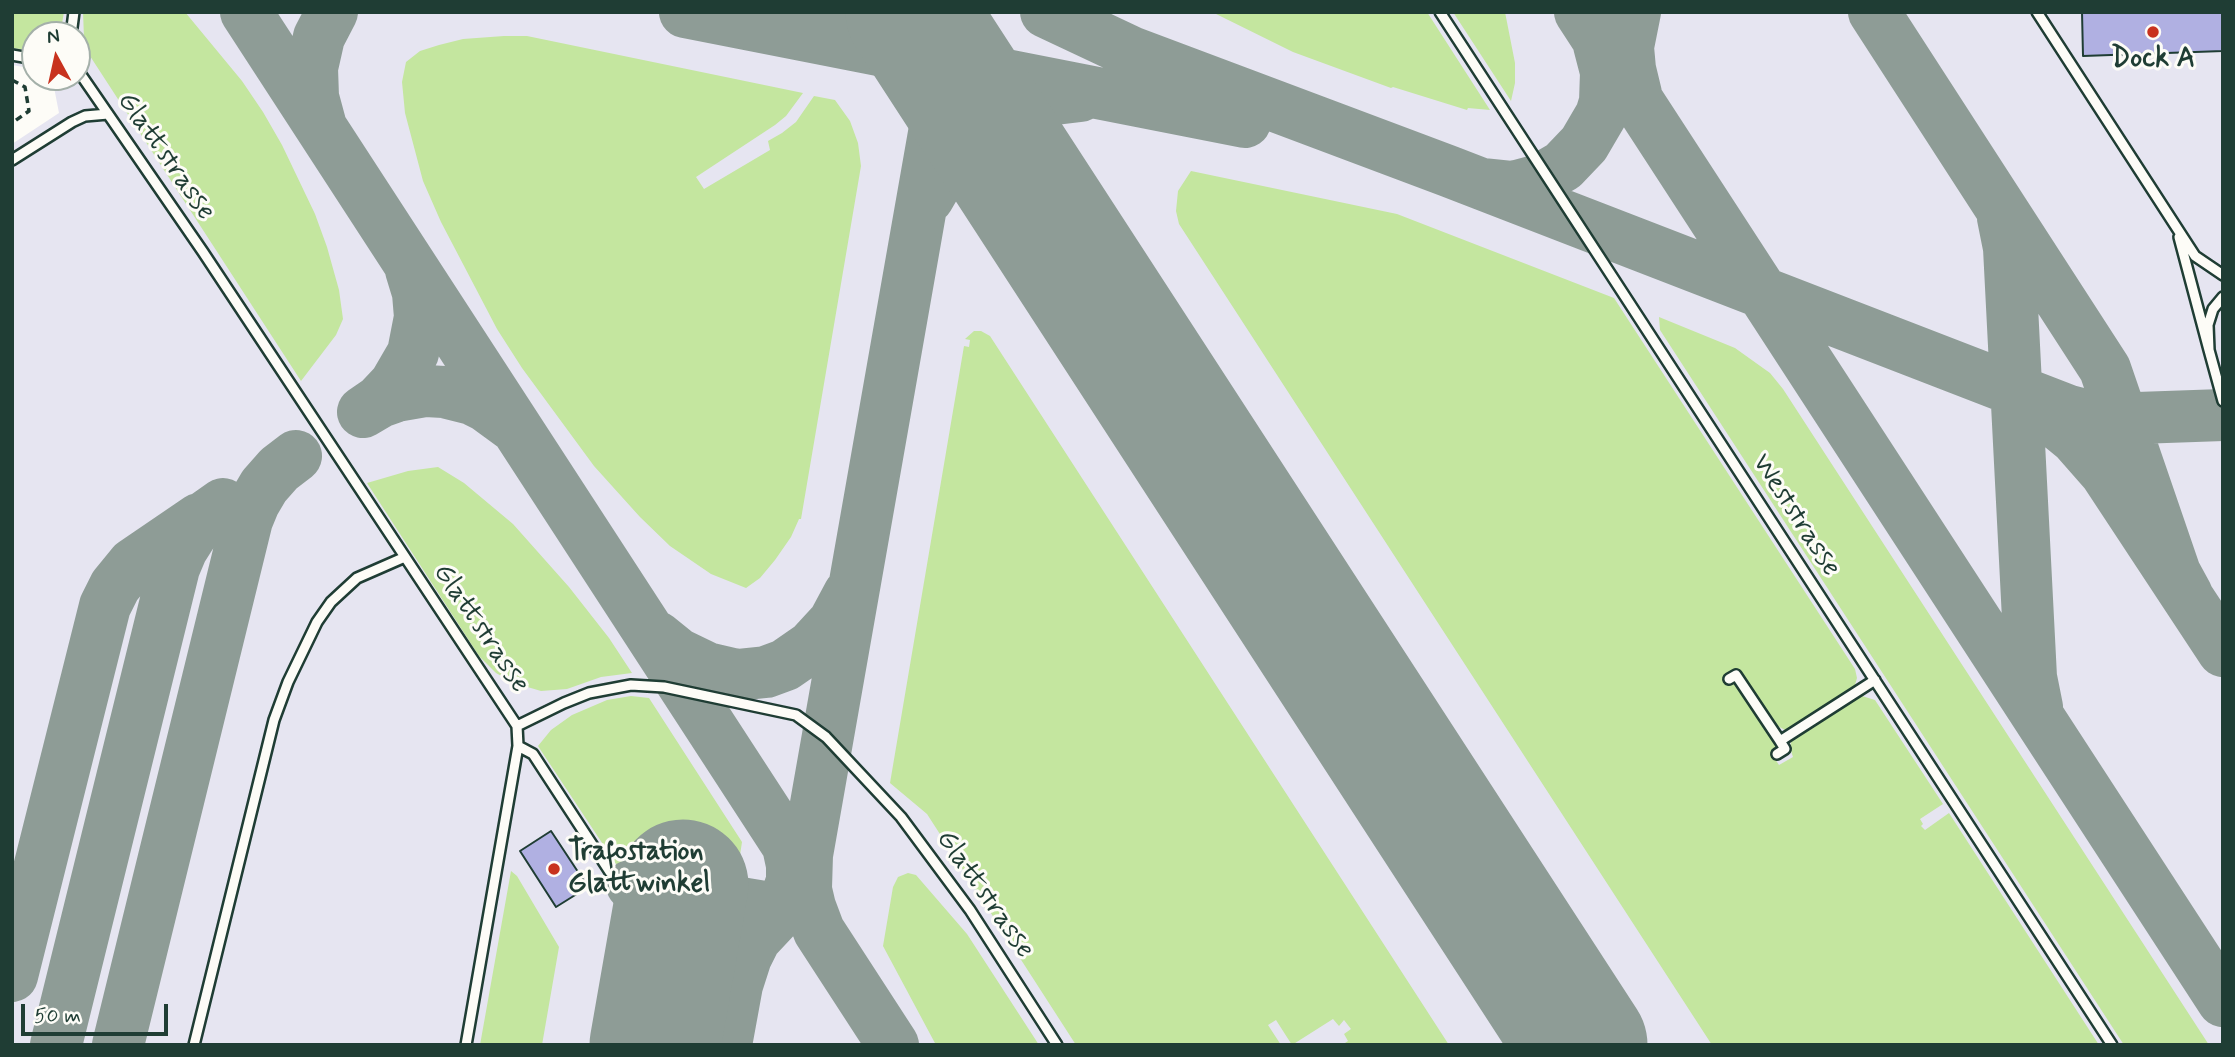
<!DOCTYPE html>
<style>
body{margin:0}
#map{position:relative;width:2235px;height:1057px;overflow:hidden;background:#fdfcf7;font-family:Mynerve,sans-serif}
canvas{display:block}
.frame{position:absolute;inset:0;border:14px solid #1f3d34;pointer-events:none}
.north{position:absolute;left:21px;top:21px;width:70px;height:70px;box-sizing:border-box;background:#fdfcf7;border:2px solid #a4b0a9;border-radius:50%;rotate:352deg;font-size:19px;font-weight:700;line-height:28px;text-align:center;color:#1f3d34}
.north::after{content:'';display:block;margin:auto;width:24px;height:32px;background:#c8321e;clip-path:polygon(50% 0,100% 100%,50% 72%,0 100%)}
.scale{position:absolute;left:21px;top:1004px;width:147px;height:32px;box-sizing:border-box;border:4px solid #1f3d34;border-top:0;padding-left:9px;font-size:21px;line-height:24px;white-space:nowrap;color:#1f3d34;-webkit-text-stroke:5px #fdfcf7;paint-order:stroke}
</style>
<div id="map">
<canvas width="2235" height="1057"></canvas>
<div class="frame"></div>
<div class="north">N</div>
<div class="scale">50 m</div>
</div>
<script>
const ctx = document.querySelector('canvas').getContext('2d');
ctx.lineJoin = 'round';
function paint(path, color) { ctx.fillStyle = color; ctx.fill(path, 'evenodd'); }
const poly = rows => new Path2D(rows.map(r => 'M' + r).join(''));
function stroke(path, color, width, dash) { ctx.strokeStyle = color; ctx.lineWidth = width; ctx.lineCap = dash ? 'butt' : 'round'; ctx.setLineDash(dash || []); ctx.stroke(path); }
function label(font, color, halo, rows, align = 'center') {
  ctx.font = font + ' Mynerve,sans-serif'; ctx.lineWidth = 6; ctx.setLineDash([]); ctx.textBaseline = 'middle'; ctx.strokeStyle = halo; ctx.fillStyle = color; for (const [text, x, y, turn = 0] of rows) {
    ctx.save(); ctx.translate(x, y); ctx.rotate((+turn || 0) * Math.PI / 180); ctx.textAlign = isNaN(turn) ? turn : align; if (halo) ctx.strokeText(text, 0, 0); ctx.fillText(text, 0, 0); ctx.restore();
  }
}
const built = poly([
 [12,12,2223,12,2223,1045,12,1045,12,144,59,113,52,77,77,77,77,35,35,35,35,69,12,65]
]);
const green = poly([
 [12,12,64,12,60,35,35,35,35,51,12,48],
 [83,12,185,12,242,81,263,112,282,145,315,214,327,247,339,290,343,319,336,335,301,381,90,56,84,38],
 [1212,12,1427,12,1490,110,1468,108,1467,110,1393,87,1391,88,1293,52],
 [1453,12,1505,12,1515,63,1515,83,1511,101],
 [504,36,527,36,803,93,786,116,775,125,696,177,704,189,770,150,768,141,782,133,796,122,814,96,835,100,850,121,858,143,861,166,801,519,799,519,791,537,775,560,760,578,746,588,711,574,670,546,640,517,594,466,522,368,497,329,441,222,423,181,405,113,402,82,406,62,420,51,439,45,463,39],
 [1191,171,1397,214,1614,298,1855,669,1857,678,1855,685,1851,690,1792,728,1785,730,1772,723,1738,669,1724,678,1728,685,1735,680,1778,747,1771,753,1779,765,1793,757,1790,748,1791,742,1796,735,1856,698,1862,696,1875,700,1943,804,1920,819,1923,824,1921,826,1925,830,1949,813,2099,1045,1712,1045,1179,224,1176,211,1178,191],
 [1659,317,1735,348,1770,373,1783,389,2209,1045,2124,1045,1660,330],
 [974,331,981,331,990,336,1449,1045,1342,1045,1348,1041,1344,1034,1351,1029,1344,1020,1339,1026,1333,1019,1292,1045,1276,1020,1268,1025,1281,1045,1076,1045,927,814,890,783,964,346,969,347,970,340,965,339],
 [438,467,464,483,513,524,569,587,609,638,632,673,601,677,567,689,541,691,514,683,496,673,479,656,367,483,408,471],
 [631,696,649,698,742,842,736,881,728,889,616,870,616,864,538,746,551,730,572,715,607,700],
 [511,871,517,876,559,947,542,1045,480,1045],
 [908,873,916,875,967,934,1039,1045,936,1045,883,946,893,887,898,877],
 [639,898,663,902,649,981,681,988,696,908,719,912,696,1045,613,1045]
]);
const taxiway = poly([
 [246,12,792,852,803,877,810,907,819,931,893,1045],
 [685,12,1245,122],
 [1046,12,1131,52,1448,171,2069,411,2096,418,2109,419,2223,415],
 [1580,12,2223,1001],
 [1635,12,1628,47,1630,69,1636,94],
 [1874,12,2105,369,2175,573,2187,595],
 [824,36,862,28,899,12],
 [320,123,313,97,312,68,319,37,332,12],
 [1484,184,1513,187,1539,180,1563,166,1584,144,1601,115,1605,102,1606,72,1599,45],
 [928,198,946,167,958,154,991,125,1028,106,1055,99,1080,96],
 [2003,218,2009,248,2031,677,2037,707],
 [411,270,418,293,420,317,413,353,395,384,379,401,363,412,380,402,397,396,426,391,444,392,472,399,486,406,512,425],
 [2037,407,2076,439,2105,472,2223,651],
 [657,637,678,654,707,668,737,675,766,672,785,665,811,647,834,622,849,594],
 [632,885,782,910,792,881,792,865,789,851],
 [806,888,807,855,946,65,957,12],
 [12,976,105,606,115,586,133,564,199,519],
 [56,1045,174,568,182,549,194,530,206,516,223,504],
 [118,1045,247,520,254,503,264,486,279,469,296,456],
 [726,1045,737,985,746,957,755,939,785,907,798,885]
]);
const runway = poly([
 [911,12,1582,1045],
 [655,1045,683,885]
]);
const building = poly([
 [2082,12,2223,12,2223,51,2083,56,2082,12],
 [551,831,588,887,556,907,520,851,551,831]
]);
const path = poly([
 [12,80,25,87,29,111,12,123]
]);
const service = poly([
 [1440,12,2112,1045],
 [2037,12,2195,256,2223,275],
 [71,35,74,12],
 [12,55,35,59],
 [77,69,203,252,517,726,564,703,589,693,631,685,664,687,796,715,826,737,901,817,970,910,1057,1045],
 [12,160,72,122,85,116,108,114],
 [2179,237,2209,350],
 [2223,297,2213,309,2208,325,2209,350,2223,401],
 [1729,679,1736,675,1780,741,1875,680],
 [518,746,533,754,610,872],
 [1777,754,1785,749,1780,741],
 [194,1045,274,720,288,682,317,622,331,602,357,578,405,557],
 [466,1045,518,746,517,726]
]);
const markers = [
 [2153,32,7,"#c8321e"],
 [554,869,7,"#c8321e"]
];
const poiNames = [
 ["Dock A",2153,60],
 ["Trafostation",568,853,"left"],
 ["Glattwinkel",568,885,"left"]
];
const streetNames = [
 ["Glattstrasse",165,157,55],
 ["Weststrasse",1795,516,57],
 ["Glattstrasse",480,629,56],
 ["Glattstrasse",984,895,55]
];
paint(built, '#e6e5f1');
paint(green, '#c4e69f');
stroke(taxiway, '#8e9c96', 52);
stroke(runway, '#8e9c96', 131);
paint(building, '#b0b0e2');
stroke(building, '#1f3d34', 2);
stroke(service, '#1f3d34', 14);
stroke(path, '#1f3d34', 3.5, [7, 5]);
stroke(service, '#fdfcf7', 9);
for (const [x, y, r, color] of markers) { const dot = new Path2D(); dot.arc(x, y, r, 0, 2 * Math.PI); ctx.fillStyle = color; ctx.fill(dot); stroke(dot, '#fdfcf7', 2.5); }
label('bold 28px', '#1f3d34', '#fdfcf7', poiNames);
label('28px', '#1f3d34', '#fdfcf7', streetNames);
</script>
